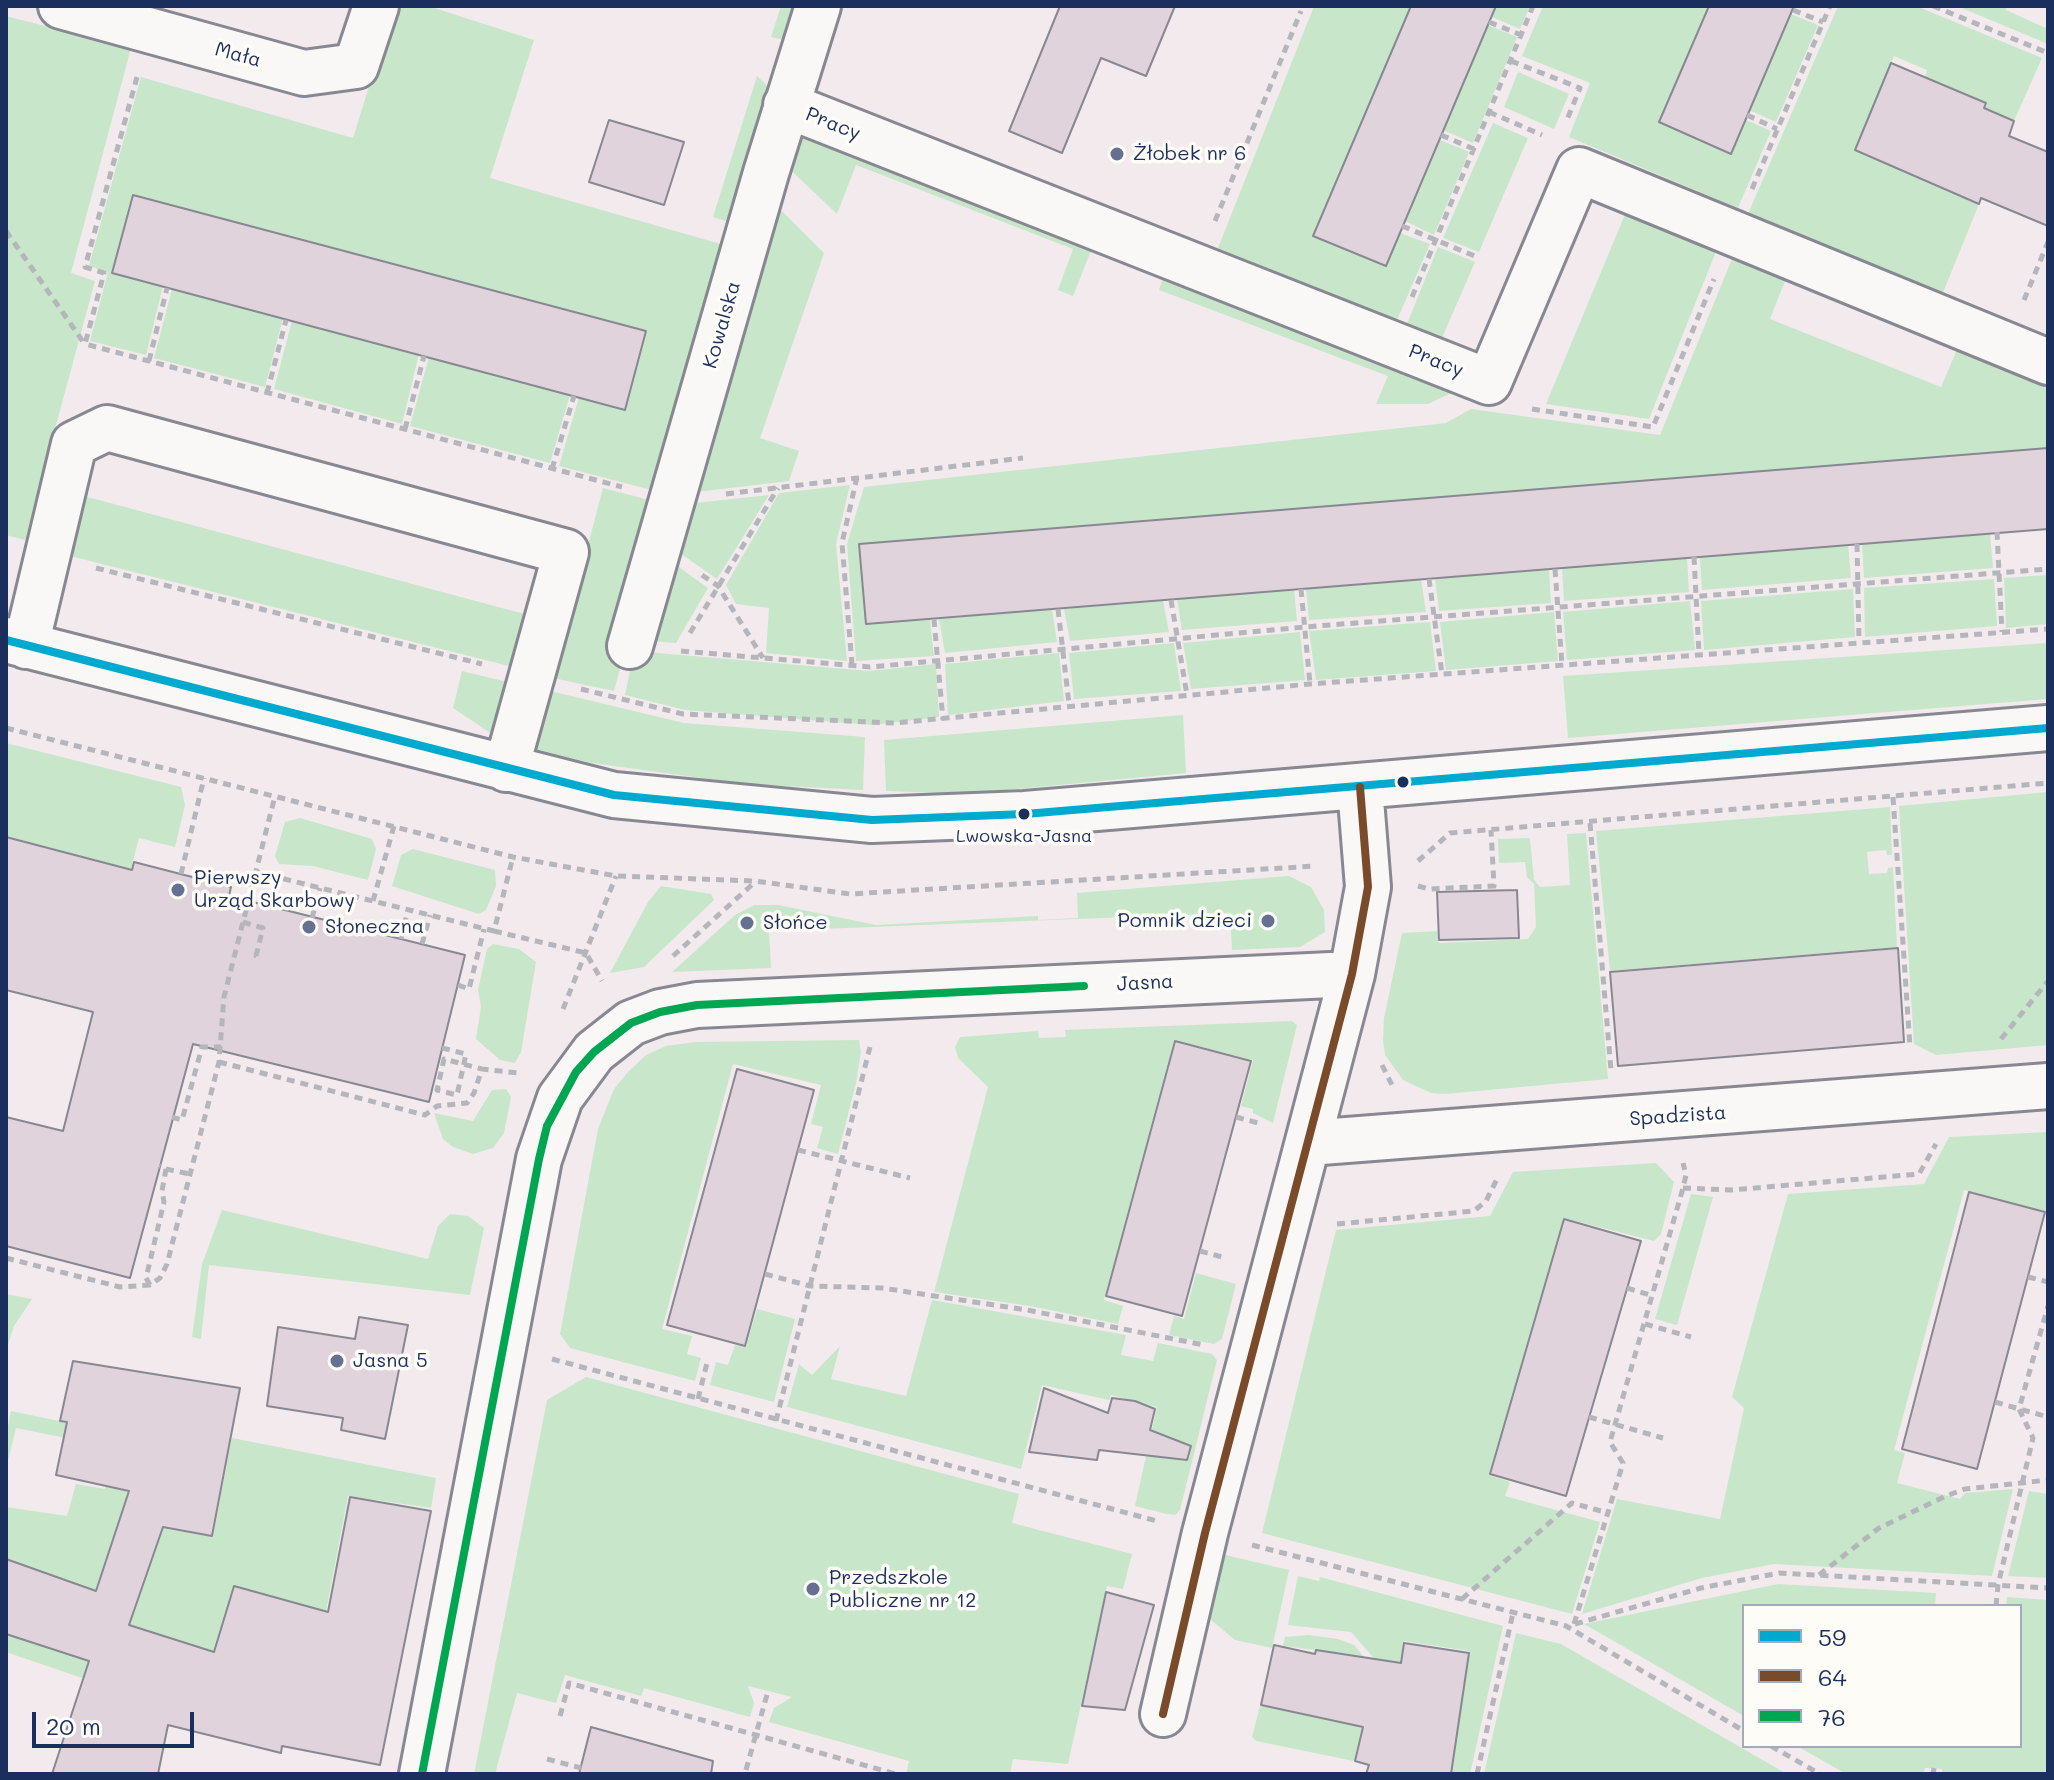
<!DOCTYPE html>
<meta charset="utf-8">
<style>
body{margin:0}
#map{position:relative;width:2054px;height:1780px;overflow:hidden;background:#f2eaed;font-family:Mali,sans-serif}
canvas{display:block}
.frame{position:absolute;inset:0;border:8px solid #1b2f5e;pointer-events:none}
.legend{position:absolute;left:1742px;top:1604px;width:280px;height:144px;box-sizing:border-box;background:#fdfcf7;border:2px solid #a3aaba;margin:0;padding:10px 14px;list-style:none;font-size:24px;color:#1b2f5e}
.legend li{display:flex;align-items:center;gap:16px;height:40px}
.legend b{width:40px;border:2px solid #a3aaba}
.scale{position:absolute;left:32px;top:1712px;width:162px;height:36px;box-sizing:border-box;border:4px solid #1b2f5e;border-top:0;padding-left:10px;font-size:24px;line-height:28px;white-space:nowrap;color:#1b2f5e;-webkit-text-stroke:6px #fdfcf7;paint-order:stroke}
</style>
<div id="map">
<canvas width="2054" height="1780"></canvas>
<div class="frame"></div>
<ul class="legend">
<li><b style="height:10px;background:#00a9ce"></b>59</li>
<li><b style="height:10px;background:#7a4b2a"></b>64</li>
<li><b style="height:10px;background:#00a651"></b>76</li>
</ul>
<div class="scale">20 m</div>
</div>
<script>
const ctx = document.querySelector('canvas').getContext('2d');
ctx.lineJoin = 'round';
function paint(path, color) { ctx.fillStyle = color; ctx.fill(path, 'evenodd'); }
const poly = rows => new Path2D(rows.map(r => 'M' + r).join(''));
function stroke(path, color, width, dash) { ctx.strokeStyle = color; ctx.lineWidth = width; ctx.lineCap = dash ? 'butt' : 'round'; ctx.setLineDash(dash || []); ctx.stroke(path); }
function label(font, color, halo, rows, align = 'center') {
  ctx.font = font + ' Mali,sans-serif'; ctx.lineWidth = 7; ctx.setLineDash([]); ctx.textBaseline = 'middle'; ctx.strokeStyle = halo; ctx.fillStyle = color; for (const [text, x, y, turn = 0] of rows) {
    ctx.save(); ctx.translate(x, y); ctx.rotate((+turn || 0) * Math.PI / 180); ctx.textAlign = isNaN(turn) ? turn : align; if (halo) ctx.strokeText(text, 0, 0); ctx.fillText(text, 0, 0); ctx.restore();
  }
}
const green = poly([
 [394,6,428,6,534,40,490,178,738,249,667,494,559,466,579,397,645,331,133,195,112,273,163,286,146,355,90,341,108,272,89,266,141,77,353,138],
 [781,6,811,6,799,43,771,37],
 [1314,6,1411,6,1313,235,1385,266,1400,233,1430,244,1397,320,1218,248],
 [1496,6,1530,6,1520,29,1492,17],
 [1543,6,1709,6,1659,122,1731,153,1746,120,1771,131,1738,208,1569,137,1590,83,1522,56],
 [1838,6,1916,6,2042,58,2014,121,1984,108,1986,102,1925,77,1927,70,1894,56,1855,150,1979,204,1942,295,1748,214],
 [1957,6,2007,6,2006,10,2048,29,2048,44],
 [1791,14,1818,25,1776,122,1749,110],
 [6,16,131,48,71,273,95,281,25,540,6,535],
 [1488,25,1517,37,1473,143,1443,130],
 [1518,72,1569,94,1554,129,1504,107],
 [757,76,781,99,742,226,713,217],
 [1493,123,1528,138,1479,252,1443,238],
 [812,132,1092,248,1073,296,1058,290,1073,249,856,165,837,214,782,162,800,134],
 [1440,140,1469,152,1434,235,1405,221],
 [768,197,824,253,760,438,799,451,789,481,680,494],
 [1626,212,1717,249,1649,419,1546,404],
 [1438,247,1475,262,1442,338,1407,324],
 [1734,254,1787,276,1770,319,1941,387,1959,345,2047,380,2047,448,859,544,866,624,930,620,934,656,856,661,847,544,864,487,1446,423,1471,409,1660,435],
 [1164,275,1468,385,1428,404,1376,404,1388,376,1159,290],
 [172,289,283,318,265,387,154,358],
 [292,321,419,354,402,424,274,389],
 [429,357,570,395,550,463,410,426],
 [850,485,836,544,847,661,766,653,769,608,736,604,726,585,779,493],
 [603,488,665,504,614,691,539,675,567,625],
 [69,492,543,619,529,671,54,552],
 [769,495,717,579,664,542,676,505],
 [1990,533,1993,568,1864,578,1862,543],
 [1848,544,1851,578,1702,590,1700,557],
 [662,555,708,588,676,643,640,640],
 [1687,557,1689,592,1564,601,1562,568],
 [1549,570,1551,603,1439,611,1435,578],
 [2048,575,2048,624,2006,628,2004,578],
 [1421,579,1426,612,1309,620,1306,589],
 [1994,579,1997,626,1865,637,1864,588],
 [1294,589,1297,621,1182,630,1177,599],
 [1853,589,1855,637,1704,650,1701,601],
 [1163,601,1169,632,1070,641,1064,609],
 [1690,601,1695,650,1567,660,1563,612],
 [1052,609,1057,642,945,653,939,619],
 [1554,612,1558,661,1446,670,1440,622],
 [1430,622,1436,671,1316,680,1309,631],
 [1300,632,1305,680,1191,689,1183,643],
 [1174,643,1181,691,1074,699,1069,653],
 [2048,643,2048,699,1568,738,1563,676],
 [634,651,869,671,936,664,939,717,873,725,685,710,625,695],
 [1059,653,1064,701,948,715,945,664],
 [462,671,516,684,501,740,453,708],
 [538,688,684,723,865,737,863,790,745,784,592,763,522,746],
 [1183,715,1186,773,965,794,886,791,884,740],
 [6,743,181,787,185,805,175,847,139,838,131,869,6,837],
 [2048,792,2048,1045,1936,1055,1914,1044,1899,806],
 [1890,807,1892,855,1887,855,1886,850,1867,852,1869,874,1887,873,1888,868,1893,867,1897,947,1610,971,1596,831],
 [300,818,372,839,376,849,368,880,313,866,279,864,275,856,285,822],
 [1586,833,1608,1079,1445,1094,1431,1093,1403,1080,1385,1055,1383,1040,1384,1018,1402,933,1438,931,1439,943,1528,939,1536,927,1534,884,1527,877,1525,862,1499,863,1498,839,1530,838,1534,880,1540,887,1570,885,1567,834],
 [413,849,495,870,496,886,486,910,479,914,392,886,401,855],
 [1289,876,1311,887,1324,910,1325,932,1300,947,1232,950,1230,913,769,931,771,968,672,972,735,915,754,905,778,905,876,925,1038,916,1038,920,1078,918,1077,893],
 [661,886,711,894,714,900,644,967,610,973,648,902],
 [493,944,519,949,536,962,521,1052,515,1063,500,1060,476,1039,481,1007,478,990,487,949],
 [1292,1021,1297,1025,1273,1123,1253,1113,1253,1109,1241,1106,1253,1060,1174,1040,1104,1300,1123,1306,1118,1324,1030,1306,934,1292,988,1087,958,1058,955,1047,960,1037,1038,1031,1039,1038,1066,1037,1065,1030],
 [859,1040,861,1052,856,1083,838,1154,817,1148,823,1127,811,1124,821,1085,733,1064,662,1329,692,1336,687,1354,701,1358,695,1381,570,1348,560,1334,598,1129,614,1089,628,1072,646,1055,666,1046,695,1042],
 [506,1089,511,1097,504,1133,493,1148,473,1154,453,1147,443,1139,434,1113,473,1121,492,1090],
 [2048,1132,2048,1212,1964,1190,1894,1450,1905,1453,1897,1483,1960,1499,1965,1493,2013,1489,1992,1576,1774,1564,1702,1578,1582,1614,1617,1499,1720,1519,1744,1408,1732,1397,1788,1194,1924,1184,1949,1137],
 [1656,1163,1674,1182,1661,1234,1654,1241,1564,1218,1489,1475,1510,1482,1505,1496,1600,1522,1572,1614,1262,1533,1336,1230,1490,1216,1513,1172],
 [1691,1194,1713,1197,1677,1325,1655,1319],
 [222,1210,428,1259,438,1226,450,1214,468,1216,484,1228,470,1295,209,1265,201,1339,192,1337,202,1264],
 [1196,1273,1236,1284,1222,1339,1214,1344,1169,1335,1174,1316,1184,1319],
 [6,1294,32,1299,14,1326,6,1351],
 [932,1300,1126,1335,1121,1355,1153,1361,1158,1343,1212,1354,1217,1360,1180,1510,1175,1515,1167,1514,1135,1506,1157,1407,1111,1395,1109,1400,1042,1385,1021,1469,787,1407,799,1364,812,1375,840,1346,831,1379,906,1396],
 [757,1309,795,1319,774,1402,710,1385,716,1362,728,1365,735,1345,746,1347],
 [586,1377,1019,1494,1012,1523,1132,1554,1123,1589,1107,1586,1068,1764,1013,1759,1010,1774,906,1774,909,1761,769,1722,774,1708,792,1697,748,1686,754,1703,750,1717,644,1688,641,1696,565,1675,556,1703,517,1693,495,1774,474,1774,547,1400],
 [11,1411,97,1429,188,1429,167,1528,213,1537,232,1438,436,1478,431,1508,348,1496,316,1664,330,1668,312,1752,285,1746,195,1700,187,1730,121,1714,126,1693,6,1652,6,1507,67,1516,76,1484,105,1489,110,1447,16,1428,6,1469,6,1436],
 [2029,1491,2048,1494,2048,1578,2008,1576],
 [1217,1553,1289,1570,1272,1648,1235,1640,1210,1619,1206,1612],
 [1298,1576,1319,1581,1320,1577,1503,1626,1470,1774,1450,1774,1469,1651,1404,1641,1400,1662,1379,1664,1351,1632,1288,1625],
 [1778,1584,1936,1593,1935,1606,1744,1606,1744,1716,1584,1624],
 [2007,1597,2048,1600,2048,1774,1942,1774,1942,1769,1925,1768,1923,1774,1846,1774,1797,1746,2020,1746,2020,1606,2006,1606],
 [1516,1633,1561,1644,1787,1774,1484,1774],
 [1309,1635,1338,1639,1354,1645,1374,1669,1343,1699,1349,1654,1283,1646,1285,1637],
 [1260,1706,1363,1724,1354,1761,1256,1741,1252,1737]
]);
const building = poly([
 [1060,6,1175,6,1146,76,1101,58,1062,153,1009,131,1060,6],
 [1411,6,1496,6,1386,266,1313,236,1411,6],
 [1709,6,1794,6,1731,154,1659,122,1709,6],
 [1891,63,1986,103,1984,108,2014,121,2009,136,2048,152,2048,226,1981,198,1979,204,1855,150,1891,63],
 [609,120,684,142,664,205,589,182,609,120],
 [133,195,646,331,625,410,112,273,133,195],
 [2048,448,2048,529,866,624,859,544,2048,448],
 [6,837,132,870,134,862,231,887,229,896,465,955,429,1102,193,1044,130,1278,6,1246,6,1117,63,1131,93,1012,6,990,6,837],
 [1517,890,1519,938,1439,940,1437,892,1517,890],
 [1898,948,1904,1042,1618,1066,1610,972,1898,948],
 [1175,1041,1251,1061,1182,1316,1106,1296,1175,1041],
 [737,1069,814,1090,745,1346,667,1325,737,1069],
 [1969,1192,2045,1212,1977,1469,1902,1449,1969,1192],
 [1564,1219,1641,1241,1566,1496,1490,1474,1564,1219],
 [359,1317,408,1325,385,1439,341,1430,343,1418,267,1406,278,1327,355,1339,359,1317],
 [73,1361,240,1388,212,1536,163,1527,129,1625,214,1652,234,1586,328,1612,350,1497,431,1511,380,1765,282,1746,281,1753,168,1725,158,1774,52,1774,89,1661,6,1634,6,1559,96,1591,129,1491,56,1475,67,1422,60,1421,73,1361],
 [1044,1388,1108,1413,1112,1398,1135,1401,1155,1409,1150,1430,1191,1446,1187,1460,1099,1450,1097,1460,1029,1452,1044,1388],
 [1106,1592,1154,1605,1125,1710,1082,1706,1106,1592],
 [1404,1643,1469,1653,1451,1774,1366,1774,1369,1765,1355,1761,1363,1727,1261,1705,1274,1645,1315,1654,1316,1650,1401,1663,1404,1643],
 [591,1727,713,1761,711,1774,579,1774,591,1727]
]);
const path = poly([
 [1933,6,2048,53],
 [1793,10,1823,22],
 [1489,22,1521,35],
 [1511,61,1580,88,1566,122],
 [137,77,85,267,104,273,85,344,622,487],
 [1489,112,1542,135],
 [1747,115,1777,129],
 [1441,135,1474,149],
 [1752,189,1830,6],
 [1215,221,1301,11],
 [1402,226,1477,257],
 [6,231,84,343],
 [1412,297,1533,6],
 [2024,300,2048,242],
 [149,361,167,288],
 [267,393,286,320],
 [1532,409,1653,427,1714,279],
 [405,429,424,356],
 [552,469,574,396],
 [726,494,1023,458],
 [1997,532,2002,632],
 [1857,544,1859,641],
 [1694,557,1699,654],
 [96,568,482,664],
 [1555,569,1562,665],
 [702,575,718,586,763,658],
 [1429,579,1442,674],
 [1301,589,1310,684],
 [1171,600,1187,695],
 [1058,609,1069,704],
 [934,619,943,720],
 [690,633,778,488],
 [681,651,870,667,1304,627,2048,569],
 [852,665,842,543,857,477],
 [581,689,683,714,894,723,1310,684,2048,629],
 [6,728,513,857,616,876,755,881,850,894,1316,866],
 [1893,797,1910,1047],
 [1590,823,1611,1070],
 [1418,861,1450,833,2048,783],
 [256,872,494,931,513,857],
 [181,874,204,778],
 [1418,886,1429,889,1494,886,1491,830],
 [373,901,394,826],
 [312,918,320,888],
 [243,922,263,928,256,956,261,958],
 [494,931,586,953,602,981],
 [401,939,408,910],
 [422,944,430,915],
 [673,956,755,882],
 [458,985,469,989,484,929],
 [563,1009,616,876],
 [2001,1039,2048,981],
 [442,1048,466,1054,457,1095,437,1090,444,1059,482,1069],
 [219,1062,425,1115,437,1106,467,1103,474,1093,482,1069,518,1073],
 [1382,1065,1392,1085],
 [172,1117,182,1120,202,1047,221,1047],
 [1236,1117,1262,1124],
 [798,1150,910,1178],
 [166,1169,190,1174],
 [1683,1188,1731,1190,1919,1174,1936,1144],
 [1337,1224,1474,1211,1486,1201,1497,1179],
 [1200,1251,1226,1258],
 [6,1258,120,1287,150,1285,160,1278,167,1264,219,1062,224,997,275,796],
 [765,1274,810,1286,882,1288,1027,1310,1204,1345],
 [2028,1277,2048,1282],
 [150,1285,146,1278,164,1202,162,1191,166,1169,159,1166],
 [1627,1288,1653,1296],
 [1645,1324,1691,1337],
 [552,1359,1157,1521],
 [698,1399,708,1359],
 [1995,1402,2048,1417],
 [1589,1417,1663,1438],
 [776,1421,870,1047],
 [1252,1545,1566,1626,1744,1731],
 [1819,1575,1879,1528,1946,1496,1965,1489,2048,1480],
 [1462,1599,1572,1503,1608,1513],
 [1996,1606,1998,1585,2033,1438,2019,1409,2048,1306],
 [1574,1624,1623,1463,1610,1442,1683,1188,1686,1175,1683,1163],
 [1575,1624,1701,1588,1779,1573,2048,1588],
 [560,1716,569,1683,896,1774],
 [1771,1746,1820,1774],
 [547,1759,581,1768],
 [746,1770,768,1691],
 [1477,1774,1513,1613],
 [1933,1774,1934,1768]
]);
const minor = poly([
 [61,6,304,73,356,66,376,6],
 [786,105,1489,382,1579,170,2048,362],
 [6,640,614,795,872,820,1025,814,2048,728],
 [26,646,74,444,107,428,566,552,506,769],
 [630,646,766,173,818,6],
 [1308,1143,2048,1086],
 [1163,1714,1205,1533,1352,974,1368,887,1360,787],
 [422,1774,539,1159,560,1098,594,1052,631,1023,660,1012,697,1005,1352,974]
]);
const bus1 = poly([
 [6,640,614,795,872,820,1025,814,2048,728]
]);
const bus2 = poly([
 [1163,1714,1205,1533,1352,974,1368,887,1360,787]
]);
const bus3 = poly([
 [422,1774,539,1159,547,1126,576,1072,594,1052,631,1023,660,1012,697,1005,1084,986]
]);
const markers = [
 [1117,154,8,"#667090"],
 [1403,782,7,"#1b2f5e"],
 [1024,814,7,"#1b2f5e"],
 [178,890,8,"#667090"],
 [1268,921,8,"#667090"],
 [747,923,8,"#667090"],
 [309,927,8,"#667090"],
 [337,1361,8,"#667090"],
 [813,1589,8,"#667090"]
];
const busNames = [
 ["Lwowska-Jasna",1024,836]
];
const streetNames = [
 ["Mała",238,55,15],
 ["Pracy",833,124,22],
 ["Kowalska",722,325,-74],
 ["Pracy",1436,361,22],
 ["Jasna",1145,983,-3],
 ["Spadzista",1678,1116,-4]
];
const poiNames = [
 ["Żłobek nr 6",1133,154],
 ["Pierwszy",194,878],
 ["Urząd Skarbowy",194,901],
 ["Pomnik dzieci",1252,921,"right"],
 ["Słońce",763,923],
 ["Słoneczna",325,927],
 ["Jasna 5",353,1361],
 ["Przedszkole",829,1578],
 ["Publiczne nr 12",829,1601]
];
paint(green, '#c8e7ca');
paint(building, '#e0d3db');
stroke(building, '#888892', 2);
stroke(minor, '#888892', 50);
stroke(path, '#b5b6bc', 5, [8, 6]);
stroke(minor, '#faf8f7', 44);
stroke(bus1, '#00a9ce', 8);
stroke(bus2, '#7a4b2a', 8);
stroke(bus3, '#00a651', 8);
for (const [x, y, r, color] of markers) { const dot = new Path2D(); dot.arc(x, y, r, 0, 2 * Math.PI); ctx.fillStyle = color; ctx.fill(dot); stroke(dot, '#fdfcf7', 3); }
label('18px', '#1b2f5e', '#fdfcf7', busNames);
label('20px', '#1b2f5e', '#fdfcf7', streetNames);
label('20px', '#1b2f5e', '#fdfcf7', poiNames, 'left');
</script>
